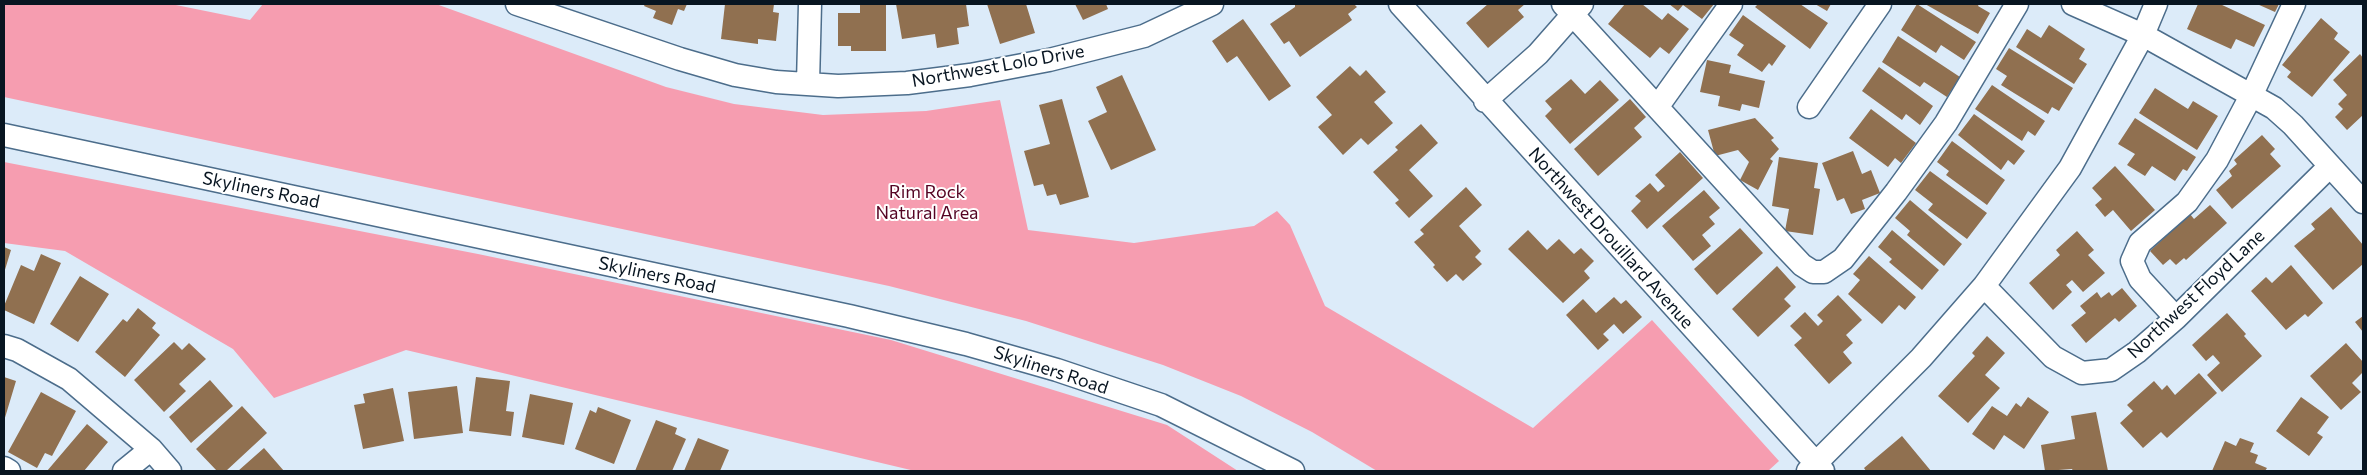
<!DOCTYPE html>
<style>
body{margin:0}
#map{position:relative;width:2367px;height:475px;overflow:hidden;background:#dcebf9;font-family:Commissioner,sans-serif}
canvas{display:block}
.frame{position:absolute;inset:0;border:5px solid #081521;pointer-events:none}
</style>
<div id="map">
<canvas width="2367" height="475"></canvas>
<div class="frame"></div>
</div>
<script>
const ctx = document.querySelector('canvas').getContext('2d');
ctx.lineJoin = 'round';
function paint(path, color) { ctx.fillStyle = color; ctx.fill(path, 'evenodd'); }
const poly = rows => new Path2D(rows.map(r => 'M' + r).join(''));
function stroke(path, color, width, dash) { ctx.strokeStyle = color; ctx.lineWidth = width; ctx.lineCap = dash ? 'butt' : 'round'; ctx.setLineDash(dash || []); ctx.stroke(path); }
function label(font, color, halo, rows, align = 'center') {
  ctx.font = font + ' Commissioner,sans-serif'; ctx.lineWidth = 4; ctx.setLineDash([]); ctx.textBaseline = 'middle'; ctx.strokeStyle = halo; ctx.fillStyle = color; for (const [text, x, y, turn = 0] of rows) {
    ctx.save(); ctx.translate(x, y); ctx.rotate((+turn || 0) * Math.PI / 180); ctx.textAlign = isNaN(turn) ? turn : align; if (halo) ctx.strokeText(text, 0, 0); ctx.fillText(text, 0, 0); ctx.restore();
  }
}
const green = poly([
 [4,4,171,4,250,20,263,4,436,4,666,87,734,104,823,115,926,111,1000,100,1028,230,1134,243,1254,226,1277,211,1290,225,1325,306,1533,428,1652,320,1779,461,1768,471,1377,471,1312,432,1241,396,1163,365,1026,321,889,286,4,97],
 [4,162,478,254,891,340,1167,425,1238,471,915,471,406,350,274,398,233,349,65,251,4,243]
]);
const building = poly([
 [645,4,687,4,684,11,678,9,672,25,653,18,656,11,644,6],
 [725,4,774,4,773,12,779,13,776,41,758,39,758,44,721,39],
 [860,4,886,4,886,51,851,51,851,46,838,46,838,13,860,13],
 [896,4,966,4,969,26,957,28,959,44,937,48,935,34,902,39],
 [987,4,1026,4,1035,33,1000,44],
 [1075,4,1106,4,1108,9,1083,20],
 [1295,4,1354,4,1357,7,1348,14,1352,20,1300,57,1289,41,1284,44,1270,24,1295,7],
 [1488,4,1525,4,1518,10,1524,17,1488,48,1466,23],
 [1625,4,1642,4,1662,20,1668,13,1689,29,1669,54,1660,47,1650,58,1608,24],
 [1669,4,1714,4,1702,19,1683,5,1678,11],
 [1758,4,1800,4,1828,23,1810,49,1755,7],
 [1815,4,1831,4,1827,11],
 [1917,4,1976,42,1964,60,1941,45,1936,53,1901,30],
 [1925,4,1979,4,1978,6,1990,13,1978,34],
 [2198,4,2220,4,2265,25,2254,47,2236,39,2231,49,2187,29],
 [2257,4,2279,4,2275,12],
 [1743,15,1786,46,1772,66,1769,63,1762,72,1737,55,1744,45,1729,35],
 [2321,18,2338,33,2334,39,2350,52,2312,97,2287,77,2291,72,2282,65],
 [1243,19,1291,86,1269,101,1237,56,1227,63,1212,41],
 [2049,25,2085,49,2079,59,2087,64,2074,84,2016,47,2027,29,2041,38],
 [1898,36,1960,77,1947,97,1924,82,1920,87,1882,62],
 [2009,48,2073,88,2059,111,2052,107,2048,114,2001,85,2007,76,1996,69],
 [2360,54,2363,58,2363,115,2347,130,2335,117,2343,109,2338,104,2347,95,2333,80],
 [1707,60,1731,65,1729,73,1765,81,1759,108,1742,104,1740,111,1718,106,1720,96,1700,92],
 [1350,66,1360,76,1366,70,1386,92,1374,102,1393,123,1368,145,1361,138,1343,155,1318,127,1332,115,1316,97],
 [1879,67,1933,106,1920,125,1906,114,1902,120,1862,91],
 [1122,75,1156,150,1111,170,1088,121,1107,112,1096,87],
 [1571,79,1585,94,1600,80,1619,100,1570,144,1545,116,1552,109,1545,101],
 [1992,85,2045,121,2035,136,2028,131,2022,141,1975,109],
 [2155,88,2188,109,2193,101,2218,116,2197,150,2139,113],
 [1062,99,1089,197,1060,205,1056,194,1047,196,1043,184,1034,186,1024,151,1050,144,1039,105],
 [1630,99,1646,117,1634,128,1642,137,1598,176,1574,149],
 [1871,109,1916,143,1901,163,1895,158,1888,167,1849,138],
 [1974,114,2025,151,2014,165,2008,160,2001,170,1958,135],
 [1755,118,1774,138,1771,140,1779,149,1770,159,1773,161,1758,190,1740,180,1749,162,1738,150,1715,156,1708,130],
 [2135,118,2196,157,2187,171,2183,169,2175,181,2152,166,2145,176,2127,165,2135,154,2118,144],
 [1421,124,1438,143,1409,170,1433,196,1409,218,1395,203,1399,200,1373,172,1398,150,1395,147],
 [2262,135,2275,149,2270,154,2281,166,2232,209,2216,190,2232,176,2229,171,2237,164,2234,160],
 [1952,141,2005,180,1987,205,1946,175,1949,171,1937,162],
 [1853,151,1862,174,1871,170,1880,193,1862,200,1865,209,1851,214,1844,198,1837,201,1822,163],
 [1680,152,1703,178,1647,229,1631,211,1641,201,1635,196,1650,183,1658,192,1665,186,1655,175],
 [1779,157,1818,163,1814,188,1820,189,1813,235,1785,231,1789,209,1772,206],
 [2115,166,2155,210,2131,231,2113,210,2105,217,2095,205,2102,199,2092,188],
 [1930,171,1987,213,1967,239,1928,210,1933,204,1915,190],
 [1466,187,1482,205,1459,226,1481,251,1475,257,1482,264,1463,281,1456,274,1447,282,1433,267,1435,265,1414,242,1424,234,1420,230],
 [1704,190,1720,208,1709,217,1715,224,1702,235,1711,246,1693,261,1662,226],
 [1910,200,1962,244,1944,266,1907,235,1910,231,1895,218],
 [2210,205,2227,223,2186,260,2184,258,2176,265,2170,259,2163,265,2150,251,2190,214,2194,219],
 [2331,207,2363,245,2363,264,2333,290,2294,246,2315,229,2311,224],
 [1740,228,1763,253,1717,295,1694,269],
 [1528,230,1547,250,1559,239,1574,254,1581,248,1594,261,1584,271,1590,278,1563,303,1508,249],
 [1892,230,1939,270,1922,290,1889,262,1892,259,1878,247],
 [2077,231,2094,250,2088,255,2105,273,2083,292,2072,280,2066,285,2072,292,2053,310,2029,283,2060,255,2056,250],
 [4,247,11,250,4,273],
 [41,254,61,263,34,324,4,310,4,306,21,265,34,271],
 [1869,256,1916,297,1905,310,1899,305,1882,324,1848,294,1860,280,1853,274],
 [2291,265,2323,303,2308,317,2305,314,2286,330,2251,291,2266,277,2272,283],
 [1777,266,1796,287,1784,299,1791,306,1758,337,1732,309],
 [80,276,109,294,78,342,50,324],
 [2122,288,2137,306,2119,322,2115,318,2086,343,2071,325,2086,313,2080,306,2097,292,2101,298,2109,292,2112,296],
 [1838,295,1862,320,1846,335,1853,343,1843,352,1852,363,1829,384,1794,345,1802,338,1790,326,1805,312,1818,326,1823,321,1817,315],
 [1614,297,1621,304,1626,300,1642,317,1623,334,1614,324,1603,334,1609,340,1598,350,1566,315,1583,299,1596,313],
 [138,308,156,323,152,328,160,335,125,377,95,352,123,319,127,322],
 [2227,313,2246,334,2244,336,2262,356,2222,392,2207,375,2220,363,2213,355,2206,361,2192,345],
 [2363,316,2363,332,2355,322],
 [1987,336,2005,353,1985,375,2000,388,1968,423,1938,396,1975,356,1972,353],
 [174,342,182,350,189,343,206,359,179,384,186,391,164,412,134,380],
 [2346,343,2363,362,2363,372,2352,383,2361,392,2341,410,2310,376],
 [2199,373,2217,393,2167,438,2161,432,2143,448,2120,423,2133,411,2127,405,2154,381,2162,390,2167,385,2175,395],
 [4,377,16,381,4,421],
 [476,377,510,381,506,411,514,412,511,436,469,431],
 [210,380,233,406,191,443,169,417],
 [457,386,463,433,414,439,408,392],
 [393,388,404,441,363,449,354,405,365,403,363,394],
 [41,392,76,411,52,456,45,453,37,468,8,452],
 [530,394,573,403,564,445,522,437],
 [2028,397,2049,412,2024,449,2004,435,1994,450,1972,434,1992,406,2007,416,2016,403,2021,407],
 [2301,397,2329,417,2317,433,2323,437,2309,456,2276,431],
 [242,406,267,433,226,471,217,471,196,449],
 [598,407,631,420,614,464,575,449,590,410,596,413],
 [2096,412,2108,471,2073,471,2072,469,2045,471,2041,445,2075,439,2071,416],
 [656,420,677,428,675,434,686,439,672,471,635,471],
 [87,424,108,442,84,471,47,471],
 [1902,436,1931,471,1866,471,1864,468],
 [698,438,729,450,720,471,684,471],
 [2240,438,2254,443,2250,452,2258,455,2255,463,2267,468,2265,471,2212,471,2225,441,2236,446],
 [264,448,284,471,238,471]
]);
const minor = poly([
 [517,4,680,59,735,75,776,82,838,86,907,83,970,75,1049,60,1144,36,1212,4],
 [1400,4,1823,471],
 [1563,4,1784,246,1802,265,1813,272,1824,272,1843,259,1896,192,1946,123,2017,4],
 [2073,4,2143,35,2274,108,2293,125,2363,202],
 [808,83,810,4],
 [1485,101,1538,54,1582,4],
 [1658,106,1731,4],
 [1809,107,1880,4],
 [4,135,849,316,966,344,1057,370,1161,405,1293,471],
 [1984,286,2053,357,2082,373,2111,370,2137,352,2176,318,2330,166],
 [2176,318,2140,279,2132,261,2140,243,2187,202,2217,160,2252,94,2294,4],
 [4,346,17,350,69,379,151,449,170,471],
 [4,468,9,471],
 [124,471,151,449],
 [1808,471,1921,358,1984,286,2070,168,2143,35,2156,4]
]);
const streetNames = [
 ["Northwest Lolo Drive",998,66,-10],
 ["Skyliners Road",261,190,12],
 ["Northwest Drouillard Avenue",1611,238,48],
 ["Skyliners Road",657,275,12],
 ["Northwest Floyd Lane",2196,294,-43],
 ["Skyliners Road",1051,370,18]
];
const parkNames = [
 ["Rim Rock",927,192],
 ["Natural Area",927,213]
];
paint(green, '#f69db0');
paint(building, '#907050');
stroke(minor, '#4c6d8b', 25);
stroke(minor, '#fff', 22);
label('18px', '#081521', '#fff', streetNames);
label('18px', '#550423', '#fff', parkNames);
</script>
